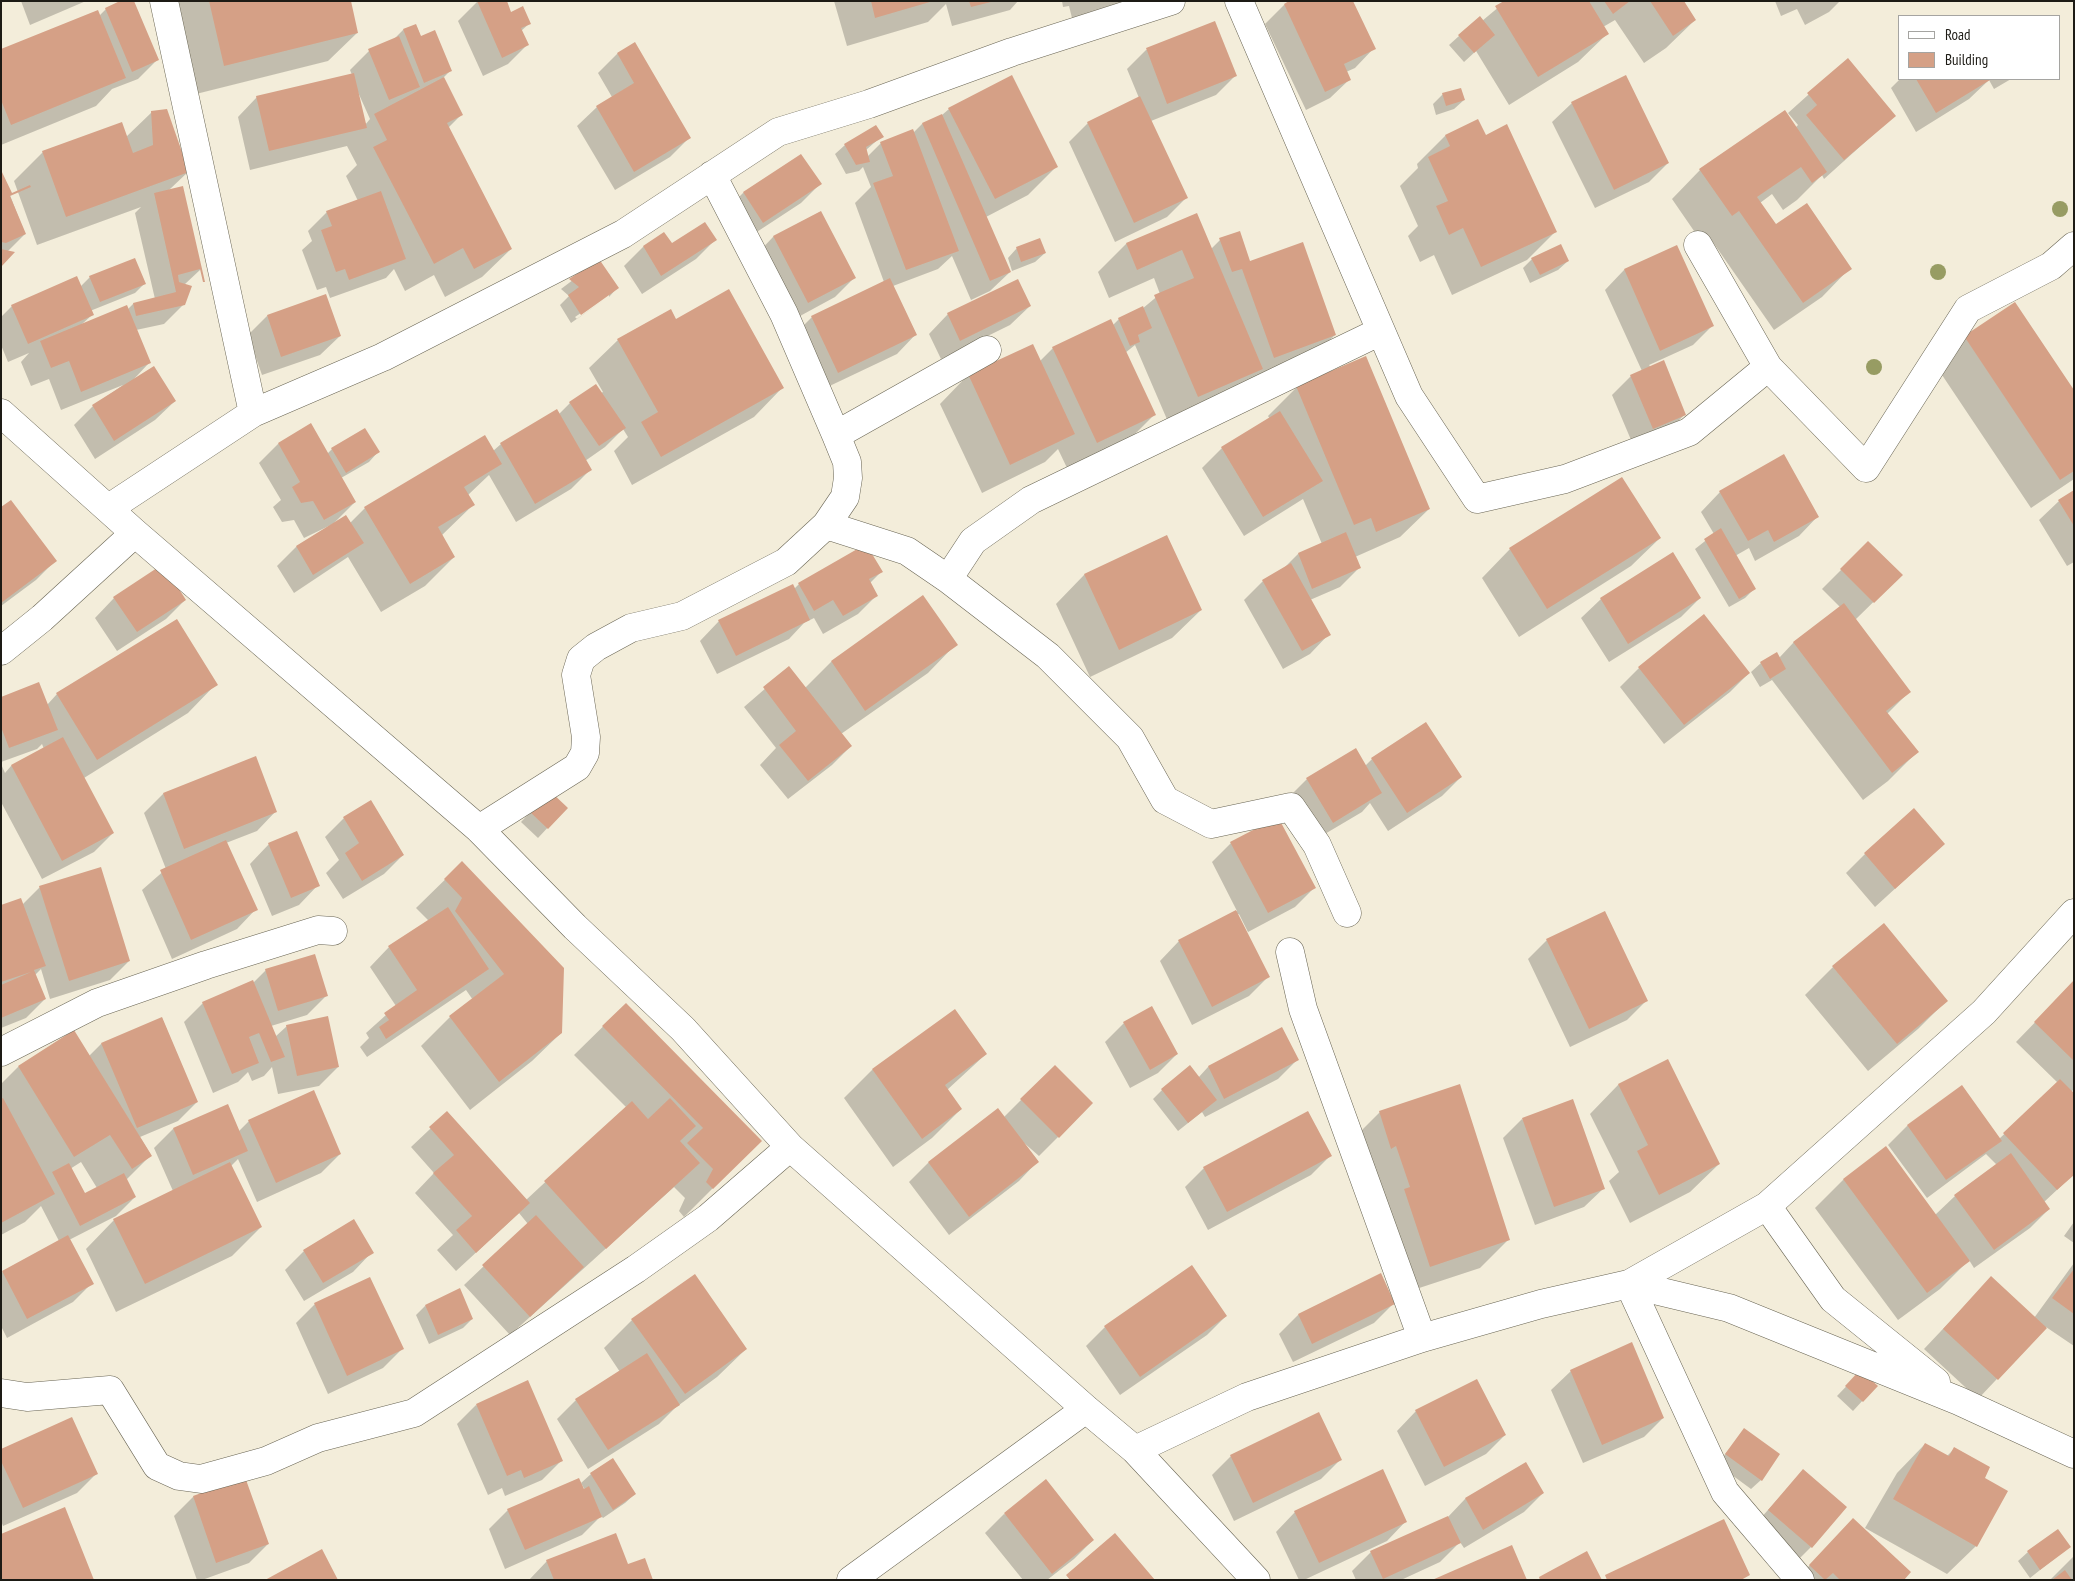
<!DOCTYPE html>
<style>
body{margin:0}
#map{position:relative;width:2075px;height:1581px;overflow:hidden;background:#f3edda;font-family:"PT Sans Narrow",sans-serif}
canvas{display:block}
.frame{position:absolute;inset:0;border:2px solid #1d1b15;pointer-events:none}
.legend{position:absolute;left:1898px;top:15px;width:162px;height:65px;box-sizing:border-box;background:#fff;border:1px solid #a5a4a1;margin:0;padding:6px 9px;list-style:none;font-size:15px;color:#1d1b15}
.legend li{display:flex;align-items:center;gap:10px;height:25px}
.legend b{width:25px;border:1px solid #a5a4a1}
</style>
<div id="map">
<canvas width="2075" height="1581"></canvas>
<div class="frame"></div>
<ul class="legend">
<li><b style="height:6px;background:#fff"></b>Road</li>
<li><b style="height:14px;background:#d5a086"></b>Building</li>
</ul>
</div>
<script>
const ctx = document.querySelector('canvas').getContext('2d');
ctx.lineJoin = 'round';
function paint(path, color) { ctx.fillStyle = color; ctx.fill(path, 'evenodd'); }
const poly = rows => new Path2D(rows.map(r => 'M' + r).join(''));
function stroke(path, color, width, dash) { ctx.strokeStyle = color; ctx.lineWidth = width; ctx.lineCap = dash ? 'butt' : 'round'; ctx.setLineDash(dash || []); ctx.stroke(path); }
const shadow = poly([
 [21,1,86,1,30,25],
 [180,1,350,1,357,33,328,61,196,94,175,6],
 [834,1,1018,1,1010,10,952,26,946,4,928,22,847,46],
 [1062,1,1140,1,1073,22,1069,6,1063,7],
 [1292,1,1374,48,1355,68,1346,72,1350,79,1330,98,1306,110,1265,24,1284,5],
 [1506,1,1682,1,1695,20,1666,48,1644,63,1615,20,1603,27,1607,34,1578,62,1509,105,1476,51,1464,62,1449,45,1479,18,1482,21],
 [1775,1,1840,1,1829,12,1805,25,1797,9,1781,16],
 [477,2,511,14,530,23,521,31,527,45,508,64,483,76,458,21],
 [106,9,157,60,138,79,112,89,96,106,1,145,1,51,99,16],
 [1214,23,1235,76,1216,95,1151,121,1186,198,1167,217,1115,242,1069,142,1088,123,1139,98,1127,69,1146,50],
 [416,25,421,37,450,71,443,78,462,114,448,128,511,249,482,277,445,297,434,275,405,291,394,269,386,278,330,298,326,287,317,290,302,250,312,241,308,231,327,212,358,201,346,176,357,165,347,146,250,170,238,117,257,97,352,75,350,70,369,51,393,40,403,30],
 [357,90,370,119,365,125],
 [634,44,689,138,670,157,615,190,577,126,597,107,612,97,598,73,617,54],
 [1847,60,1894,116,1824,179,1822,175,1797,200,1783,210,1772,194,1760,203,1776,226,1850,268,1822,297,1774,330,1710,238,1703,244,1672,199,1700,170,1795,128,1798,125,1788,113],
 [1900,79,2011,79,1994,89,1989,80,1969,99,1916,132,1891,88],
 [1443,94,1464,100,1454,109,1436,115,1433,104],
 [1572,103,1668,163,1649,182,1595,208,1552,122],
 [949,109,1057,166,1028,195,986,217,1010,272,990,291,971,300,952,256,938,269,893,286,916,334,897,354,819,391,793,336,812,317,884,282,855,203,871,187,863,167,859,171,846,174,835,154,845,145,882,136,866,150,867,157,881,143,913,133,922,124,942,115],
 [152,112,188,172,169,190,201,269,184,285,184,304,164,324,136,330,149,363,134,379,175,401,155,420,95,459,74,425,93,406,123,385,61,410,49,379,31,386,21,362,29,353,8,362,1,345,1,317,12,306,80,287,90,277,144,284,135,293,90,311,92,315,81,325,127,310,133,304,155,299,135,213,141,207,37,245,14,181,43,152,126,137],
 [1478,121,1485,137,1556,231,1527,260,1452,295,1434,255,1420,262,1408,236,1418,226,1400,186,1418,168,1417,164,1445,136],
 [801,155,820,184,801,203,743,241,724,212,743,193],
 [1,172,25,234,7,252,1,265],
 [820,212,854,278,835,297,789,322,754,257,773,237],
 [1196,214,1211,249,1220,240,1335,335,1306,363,1169,424,1135,345,1125,353,1154,415,1126,443,1068,470,1058,449,1045,462,982,493,940,404,968,375,1040,361,1053,348,1113,325,1119,319,1142,309,1160,294,1154,278,1109,298,1098,272,1126,244],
 [664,234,671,245,715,240,696,259,642,294,624,266,643,247],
 [1676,247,1712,326,1693,345,1649,365,1685,414,1666,434,1634,447,1612,395,1631,376,1642,371,1605,290,1624,270],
 [1017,248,1045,253,1035,262,1012,271,1008,258],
 [1532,259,1568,261,1558,270,1530,283,1523,268],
 [598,261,617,288,609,297,609,294,575,317,577,319,608,297,571,323,560,305,569,296,561,289],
 [1030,306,1010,325,941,359,929,334,948,314],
 [267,316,340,336,320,355,262,375,248,335],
 [675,321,782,388,754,417,632,485,614,451,628,437,623,429,605,447,585,461,590,470,571,489,516,522,489,475,468,495,473,505,441,536,454,557,425,586,381,612,348,557,294,593,277,566,296,547,346,517,350,523,365,508,493,451,501,444,558,415,570,403,601,393,603,392,589,368,618,340],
 [1964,337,2074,392,2074,479,2031,508,1936,366],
 [1297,387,1429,509,1400,537,1355,557,1359,568,1340,587,1310,600,1329,634,1310,654,1283,669,1244,600,1263,581,1282,570,1298,554,1322,544,1303,499,1244,536,1202,468,1222,448,1270,419,1268,416],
 [310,425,327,454,332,449,378,452,369,462,341,478,355,502,333,524,304,538,294,520,282,522,273,507,281,500,259,463,278,444],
 [1720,492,1818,516,1799,536,1755,561,1749,548,1735,556,1754,589,1745,598,1729,607,1695,549,1714,534,1701,512],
 [2074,492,2074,562,2067,566,2039,520,2059,501],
 [1,509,55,561,36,580,1,606],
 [1166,536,1201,610,1172,638,1090,677,1056,604,1084,575],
 [1660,538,1631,566,1519,637,1482,578,1510,549],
 [1868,543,1901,575,1855,620,1909,692,1887,714,1917,752,1888,781,1863,800,1772,680,1760,687,1751,672,1761,663,1776,654,1779,658,1794,642,1840,607,1822,589],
 [881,572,870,583,877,595,858,614,823,634,814,618,804,623,789,639,717,674,700,641,719,621,794,589,799,584],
 [923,597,956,644,928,673,841,734,851,746,832,765,788,799,760,765,776,748,744,707,789,668,805,688,831,662],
 [114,598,185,600,166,619,117,651,95,618],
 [1700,598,1681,617,1609,662,1581,618,1601,599],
 [1639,668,1749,673,1730,692,1664,744,1620,687],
 [216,684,188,713,84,778,113,833,94,852,42,879,1,802,1,764,5,773,11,766,44,749,42,744,37,749,1,762,1,698,47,705,57,694],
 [256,758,276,811,257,831,226,843,256,909,237,929,172,959,142,890,166,869,144,813,163,794],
 [1372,759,1461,777,1442,796,1388,831,1370,803,1362,812,1313,841,1288,798,1307,779,1365,766],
 [540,802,566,808,538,838,521,822],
 [344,818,403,855,384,874,343,899,326,873,339,860,325,837],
 [1231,843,1314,888,1295,907,1248,932,1239,914,1237,915,1268,977,1249,996,1192,1025,1160,961,1179,941,1237,911,1212,862],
 [269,844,318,885,299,905,272,916,250,864],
 [1944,844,1875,907,1846,873,1865,854],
 [462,863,561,1033,532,1061,470,1110,421,1046,450,1017,473,1000,466,990,367,1057,360,1047,369,1038,366,1033,396,1006,370,967,389,947,429,921,416,908],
 [40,887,129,961,110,980,50,999,41,969,35,975,45,999,26,1018,1,1028,1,907,22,905],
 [1547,940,1646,1001,1627,1020,1570,1047,1528,959],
 [1833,967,1946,1001,1918,1029,1868,1071,1805,995],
 [266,970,326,996,307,1015,271,1026,275,1037,287,1026,338,1067,319,1086,278,1094,272,1067,264,1076,252,1081,248,1072,238,1082,213,1093,184,1022,203,1003,253,983],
 [2074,982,2074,1089,2071,1092,2074,1174,2044,1202,2049,1209,2030,1228,1974,1268,1969,1260,1940,1289,1898,1320,1815,1208,1844,1179,1935,1215,1955,1196,1997,1165,1986,1154,1927,1198,1888,1145,1907,1126,1962,1087,1999,1139,2058,1083,2016,1042],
 [626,1004,760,1141,684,1217,679,1211,685,1198,674,1187,510,1335,464,1285,528,1224,519,1213,456,1271,437,1250,453,1235,415,1193,434,1173,411,1147,447,1113,526,1200,626,1107,574,1055],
 [955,1011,986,1054,947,1090,961,1109,932,1138,893,1167,844,1098,872,1070],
 [162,1018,197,1102,178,1121,140,1137,151,1155,126,1180,135,1197,116,1216,69,1240,92,1283,73,1302,7,1338,1,1326,1,1273,59,1241,41,1206,25,1222,1,1235,1,1084,18,1067,89,1056,101,1044],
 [81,1162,97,1188,84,1195,70,1169],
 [1124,1023,1177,1054,1158,1073,1130,1088,1105,1042],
 [1281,1029,1297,1060,1278,1079,1205,1117,1202,1112,1178,1131,1153,1099,1162,1090,1198,1078,1208,1067],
 [1667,1061,1719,1164,1690,1192,1630,1223,1609,1181,1619,1172,1590,1114,1618,1085],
 [1055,1066,1092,1103,1039,1156,1023,1142,1038,1161,1019,1181,949,1235,909,1182,928,1163,998,1109,1004,1117],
 [1380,1112,1509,1239,1480,1268,1401,1294,1351,1141],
 [1522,1119,1604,1188,1584,1207,1535,1225,1503,1138],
 [249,1121,340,1154,321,1173,257,1202,238,1159,231,1166,261,1227,232,1256,116,1312,86,1249,114,1220,173,1191,154,1148,173,1129,239,1131],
 [1330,1156,1311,1175,1208,1230,1185,1187,1204,1168],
 [2074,1222,2074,1243,2064,1236],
 [304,1251,372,1252,353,1272,304,1301,285,1270],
 [2074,1263,2074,1346,2046,1327,1978,1399,1924,1349,1991,1278,2034,1318],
 [1380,1275,1393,1304,1374,1323,1293,1362,1279,1334,1298,1315],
 [315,1304,402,1349,383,1368,328,1394,296,1323],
 [425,1306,472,1319,463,1328,429,1344,416,1315],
 [1226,1316,1207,1335,1120,1395,1086,1346,1105,1327],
 [632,1320,746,1349,717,1377,675,1408,659,1424,588,1469,557,1419,576,1400,620,1372,604,1348],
 [1571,1371,1663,1418,1644,1437,1583,1463,1551,1390],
 [1860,1372,1876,1386,1853,1411,1837,1396],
 [476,1405,561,1461,542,1480,505,1496,502,1488,488,1495,457,1424],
 [1416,1411,1505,1435,1486,1454,1425,1486,1397,1431],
 [1745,1430,1761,1480,1751,1489,1717,1464],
 [1925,1444,1947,1456,1954,1449,1983,1478,1976,1546,1947,1574,1865,1528,1897,1473],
 [1,1451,96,1474,77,1493,3,1526,1,1521],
 [1231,1456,1340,1460,1321,1479,1234,1521,1212,1475],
 [1526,1463,1543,1493,1524,1512,1464,1548,1460,1542,1440,1562,1401,1580,1356,1580,1352,1571,1371,1552,1447,1518,1465,1499],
 [1803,1471,1811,1547,1792,1566,1750,1530],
 [591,1474,635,1494,625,1503,603,1518,601,1516,582,1535,505,1569,489,1529,508,1510,585,1490,581,1483],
 [244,1478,268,1544,249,1563,202,1580,197,1580,174,1516,193,1497],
 [1295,1512,1406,1521,1387,1541,1304,1580,1299,1580,1276,1532],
 [1004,1514,1093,1540,1074,1559,1047,1580,1023,1580,985,1533],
 [1834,1539,1903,1580,1796,1580],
 [2069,1547,2030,1578,2018,1561,2028,1552],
 [2074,1556,2074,1580,2050,1580],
 [547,1561,627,1566,652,1580,529,1580]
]);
const building = poly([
 [120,1,134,1,159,60,132,72,105,8],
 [209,1,351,1,358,33,224,66],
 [477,1,507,1,511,12,523,6,531,24,521,28,529,45,502,58],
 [871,1,930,1,930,2,875,18],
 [969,1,991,1,991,2,971,7],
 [1289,1,1353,1,1376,49,1344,64,1351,80,1325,92,1284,4],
 [1504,1,1589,1,1609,34,1538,77,1495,6],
 [1604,1,1630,1,1613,14],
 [1650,1,1684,1,1696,20,1673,36],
 [98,10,126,78,11,125,1,100,1,49],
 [1480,16,1495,35,1474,53,1458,35],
 [1215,21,1237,76,1167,104,1146,48],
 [416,24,421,36,435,30,452,71,424,83,403,29],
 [399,36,420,87,389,100,368,49],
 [635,42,691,138,634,172,596,106,634,83,617,53],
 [1848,58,1896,116,1844,160,1806,115,1817,105,1807,93],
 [354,73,367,128,269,151,256,96],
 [1012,75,1058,167,995,199,948,108],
 [1626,75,1669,163,1614,190,1571,102],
 [444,77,463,115,447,123,512,249,474,269,463,248,434,264,373,147,387,140,374,114],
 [1916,79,1989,79,1990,80,1936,113],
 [1461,88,1465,100,1446,106,1442,93],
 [1140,96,1188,198,1134,223,1087,122],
 [167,109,189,172,66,217,42,151,122,122,133,153,153,145,151,111],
 [1785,110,1827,172,1812,183,1801,167,1757,197,1776,224,1807,203,1852,269,1803,303,1739,211,1732,216,1699,169],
 [942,114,1011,272,990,281,922,123],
 [1478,119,1486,135,1507,124,1557,232,1481,267,1463,228,1449,235,1436,206,1448,201,1428,157,1450,146,1445,135],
 [876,125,884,137,866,147,870,162,856,165,844,144],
 [913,129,959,251,906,270,873,183,893,176,880,142],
 [801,154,822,184,763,223,743,192],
 [1,170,12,193,30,185,31,187,10,196,26,234,6,243,1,242],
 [183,186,205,282,203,282,200,269,178,275,179,282,192,286,185,305,136,316,133,303,176,292,154,193],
 [381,191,406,259,349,280,345,269,336,272,321,230,332,226,326,211],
 [821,211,856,278,808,303,773,236],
 [1197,213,1263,369,1198,397,1154,295,1194,278,1182,250,1137,270,1126,243],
 [705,222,717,240,661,276,643,246,664,232,672,243],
 [1240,231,1250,261,1303,242,1336,335,1274,358,1242,269,1232,272,1219,238],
 [1040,238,1046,253,1021,262,1016,247],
 [1561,244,1569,261,1540,275,1531,258],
 [1677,245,1714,326,1660,351,1624,269],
 [1,249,15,252,1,267],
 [135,258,146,284,100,302,89,276],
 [599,259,619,288,581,315,568,295,579,287,569,279],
 [77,276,94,315,28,344,11,305],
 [890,278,917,335,838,373,811,316],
 [1018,279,1031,306,960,341,947,313],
 [729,289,784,388,661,457,641,422,658,412,617,339,671,309,676,319],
 [326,294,341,336,281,357,267,315],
 [2015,302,2074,390,2074,471,2060,480,1964,336],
 [127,305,151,363,81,392,69,361,51,368,40,341],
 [1143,306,1152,328,1138,335,1140,342,1130,346,1118,318],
 [1111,319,1156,415,1097,443,1052,347],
 [1033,344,1075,434,1010,465,968,374],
 [1366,356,1430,509,1376,532,1371,518,1354,525,1296,386],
 [1664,360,1686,415,1653,429,1630,375],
 [154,366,176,401,114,441,92,405],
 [596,384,626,428,599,446,569,402],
 [557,409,592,470,535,504,500,443],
 [1280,411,1323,481,1263,517,1221,447],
 [311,423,356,502,324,520,313,501,301,503,292,487,300,482,278,443],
 [365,428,380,452,346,473,331,448],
 [485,435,502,464,464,487,475,505,438,527,455,557,410,584,364,507],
 [1784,454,1819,517,1774,542,1768,530,1748,541,1719,491],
 [1622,477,1661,538,1547,609,1509,548],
 [2074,490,2074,526,2058,500],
 [11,500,57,561,1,603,1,507],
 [346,515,364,543,313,575,296,546],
 [1721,528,1756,589,1739,599,1704,539],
 [1346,532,1361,568,1312,589,1298,553],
 [1167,535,1202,610,1119,650,1084,574],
 [1868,541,1903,575,1874,603,1840,569],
 [866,544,883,572,869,579,878,596,843,616,833,600,814,611,798,583],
 [1673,552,1701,598,1628,644,1600,598],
 [1291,563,1331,635,1302,651,1262,580],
 [163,564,186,600,137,632,113,597],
 [793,584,810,620,736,656,718,620],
 [923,595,958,645,865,711,831,661],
 [1844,603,1911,692,1886,711,1919,752,1892,773,1793,642],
 [1704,614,1750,673,1684,725,1638,667],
 [177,619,218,685,97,760,56,693],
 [1777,652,1786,669,1770,679,1760,662],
 [789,666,852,746,808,781,779,745,796,731,763,687],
 [39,682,58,730,9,748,1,727,1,697],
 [1426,722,1462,777,1407,813,1371,758],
 [63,737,114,833,62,861,11,765],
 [1356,748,1382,793,1333,823,1306,778],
 [256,756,277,812,184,849,163,793],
 [550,791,568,808,548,829,530,812],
 [371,800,404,855,362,881,345,853,359,843,343,817],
 [1914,808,1945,844,1895,889,1864,853],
 [1278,817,1316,888,1268,913,1230,842],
 [297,831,320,886,291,898,268,843],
 [226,840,258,910,191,940,160,870],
 [462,861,564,968,562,1033,499,1082,449,1016,504,974,455,911,462,898,444,879],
 [101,867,130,961,69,981,39,886],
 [21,898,46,966,34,970,46,999,1,1018,1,985,31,972,1,982,1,905],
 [448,907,489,969,386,1039,379,1027,389,1020,384,1013,417,990,388,946],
 [1236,910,1270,977,1212,1007,1178,940],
 [1605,911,1648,1001,1589,1029,1546,939],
 [1884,923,1948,1001,1897,1044,1832,966],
 [315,954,328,996,278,1011,265,969],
 [253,980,285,1057,271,1062,259,1033,249,1037,259,1063,232,1074,202,1002],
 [2074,980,2074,1061,2034,1022],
 [626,1003,762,1141,713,1189,706,1182,713,1169,687,1143,703,1128,602,1026],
 [1152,1006,1178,1054,1150,1070,1123,1022],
 [955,1009,987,1054,945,1085,962,1109,922,1139,872,1069],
 [328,1016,339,1067,297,1076,286,1025],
 [162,1017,198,1102,137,1128,101,1043],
 [1282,1027,1299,1060,1224,1099,1208,1066],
 [74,1030,152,1156,132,1169,110,1135,74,1157,18,1066],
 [1668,1059,1720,1164,1659,1195,1637,1151,1648,1145,1618,1084],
 [1055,1065,1093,1103,1059,1138,1020,1099],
 [1190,1065,1217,1100,1188,1123,1161,1089],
 [2060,1079,2074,1093,2074,1175,2057,1190,2003,1133],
 [1460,1084,1510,1240,1430,1267,1404,1189,1410,1187,1396,1146,1391,1149,1379,1111],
 [1962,1085,2002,1141,1946,1180,1907,1125],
 [314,1090,341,1154,276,1183,248,1120],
 [3,1098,55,1194,1,1223,1,1099],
 [670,1098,696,1126,680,1141,700,1163,606,1249,544,1181,632,1101,648,1119],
 [1573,1099,1605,1189,1554,1207,1522,1118],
 [228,1104,248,1151,193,1175,173,1128],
 [998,1108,1039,1162,969,1217,928,1162],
 [447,1111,530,1203,476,1253,456,1230,472,1216,433,1173,454,1155,429,1127],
 [1308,1111,1332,1156,1227,1212,1203,1167],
 [1886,1146,1970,1261,1927,1293,1843,1179],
 [2011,1153,2050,1209,1994,1250,1954,1195],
 [230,1162,262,1227,145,1284,113,1219],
 [69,1163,85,1193,124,1173,136,1197,80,1226,52,1172],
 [536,1215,584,1267,530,1317,482,1265],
 [354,1219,374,1253,323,1283,303,1250],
 [68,1235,94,1284,27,1319,2,1271],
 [1192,1265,1227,1316,1140,1377,1104,1326],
 [2074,1269,2074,1314,2052,1298],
 [1381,1273,1395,1304,1312,1344,1298,1314],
 [695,1274,747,1349,685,1394,631,1319],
 [1991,1276,2047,1328,1998,1380,1943,1329],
 [370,1277,404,1349,347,1376,314,1303],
 [460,1288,473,1319,438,1335,425,1305],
 [1632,1342,1664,1418,1602,1445,1570,1370],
 [647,1353,680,1405,608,1450,575,1399],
 [1860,1370,1878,1386,1863,1402,1845,1386],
 [1477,1379,1506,1435,1444,1467,1415,1410],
 [528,1380,563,1461,524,1478,521,1470,507,1476,476,1404],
 [1319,1412,1342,1460,1253,1503,1230,1455],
 [72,1417,98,1474,23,1508,1,1461,1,1449],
 [1744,1428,1780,1454,1762,1481,1725,1454],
 [1925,1443,1949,1456,1954,1447,1990,1467,1985,1478,2008,1491,1977,1547,1893,1499],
 [613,1458,636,1494,613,1510,590,1473],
 [1526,1462,1544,1493,1483,1530,1465,1498],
 [1383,1469,1407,1522,1319,1563,1294,1511],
 [1803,1469,1847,1507,1812,1548,1768,1510],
 [245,1477,269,1544,216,1563,193,1496],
 [579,1478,584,1489,589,1486,602,1517,525,1550,507,1509],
 [1046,1479,1094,1540,1052,1574,1004,1513],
 [65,1507,94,1580,1,1580,1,1534],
 [1448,1516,1461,1543,1383,1579,1370,1551],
 [1853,1518,1911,1572,1904,1580,1840,1580,1833,1573,1825,1580,1809,1565],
 [1724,1519,1750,1575,1741,1580,1607,1580,1605,1575],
 [2058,1529,2071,1547,2040,1570,2027,1551],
 [616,1533,628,1564,645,1558,653,1580,554,1580,546,1560],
 [1115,1533,1155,1580,1070,1580,1066,1575],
 [1512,1545,1527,1580,1432,1580],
 [322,1549,338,1580,265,1580],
 [1587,1551,1602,1580,1540,1580,1539,1577],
 [2065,1570,2072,1580,2052,1580]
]);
const minor = poly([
 [164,1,253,413],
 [1239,1,1409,396,1477,499,1565,479,1689,432,1768,367],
 [1698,245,1768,367,1866,468,1968,309,2051,266,2074,246],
 [1,413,135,533,479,829,575,927,683,1029,790,1147,1086,1409,1135,1450,1256,1580],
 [836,435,987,350],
 [109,508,253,413,383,357,623,234,778,132,869,104,1012,52,1171,1],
 [826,525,907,551,948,579,1048,656,1130,738,1165,800,1211,824,1291,807,1317,845,1347,913],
 [948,579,973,541,1031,500,1381,331],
 [1,651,42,618,135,533],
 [479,829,577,767,585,753,586,737,576,675,581,659,596,647,631,628,682,616,786,562,826,525,845,497,848,478,847,462,836,435,784,314,712,175],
 [1290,952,1303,1009,1422,1338],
 [1,1052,97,1003,206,965,318,930,333,931],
 [1767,1206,1833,1299,1936,1382],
 [1,1393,27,1397,110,1390,157,1466,179,1476,201,1479,266,1461,318,1438,414,1413,636,1269,708,1218,790,1147],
 [1135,1450,1247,1397,1422,1338,1541,1304,1629,1284,1729,1308,1959,1401,2074,1454],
 [851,1580,1086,1409],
 [1800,1580,1725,1492,1629,1284,1767,1206,1984,1012,2074,913]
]);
const trees = [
 [2060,209],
 [1938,272],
 [1874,367]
];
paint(shadow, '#0003');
paint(building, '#d5a086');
stroke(minor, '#696554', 29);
stroke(minor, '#fff', 28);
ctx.fillStyle = '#979c63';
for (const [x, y] of trees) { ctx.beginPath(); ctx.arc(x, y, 8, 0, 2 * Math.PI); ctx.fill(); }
</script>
